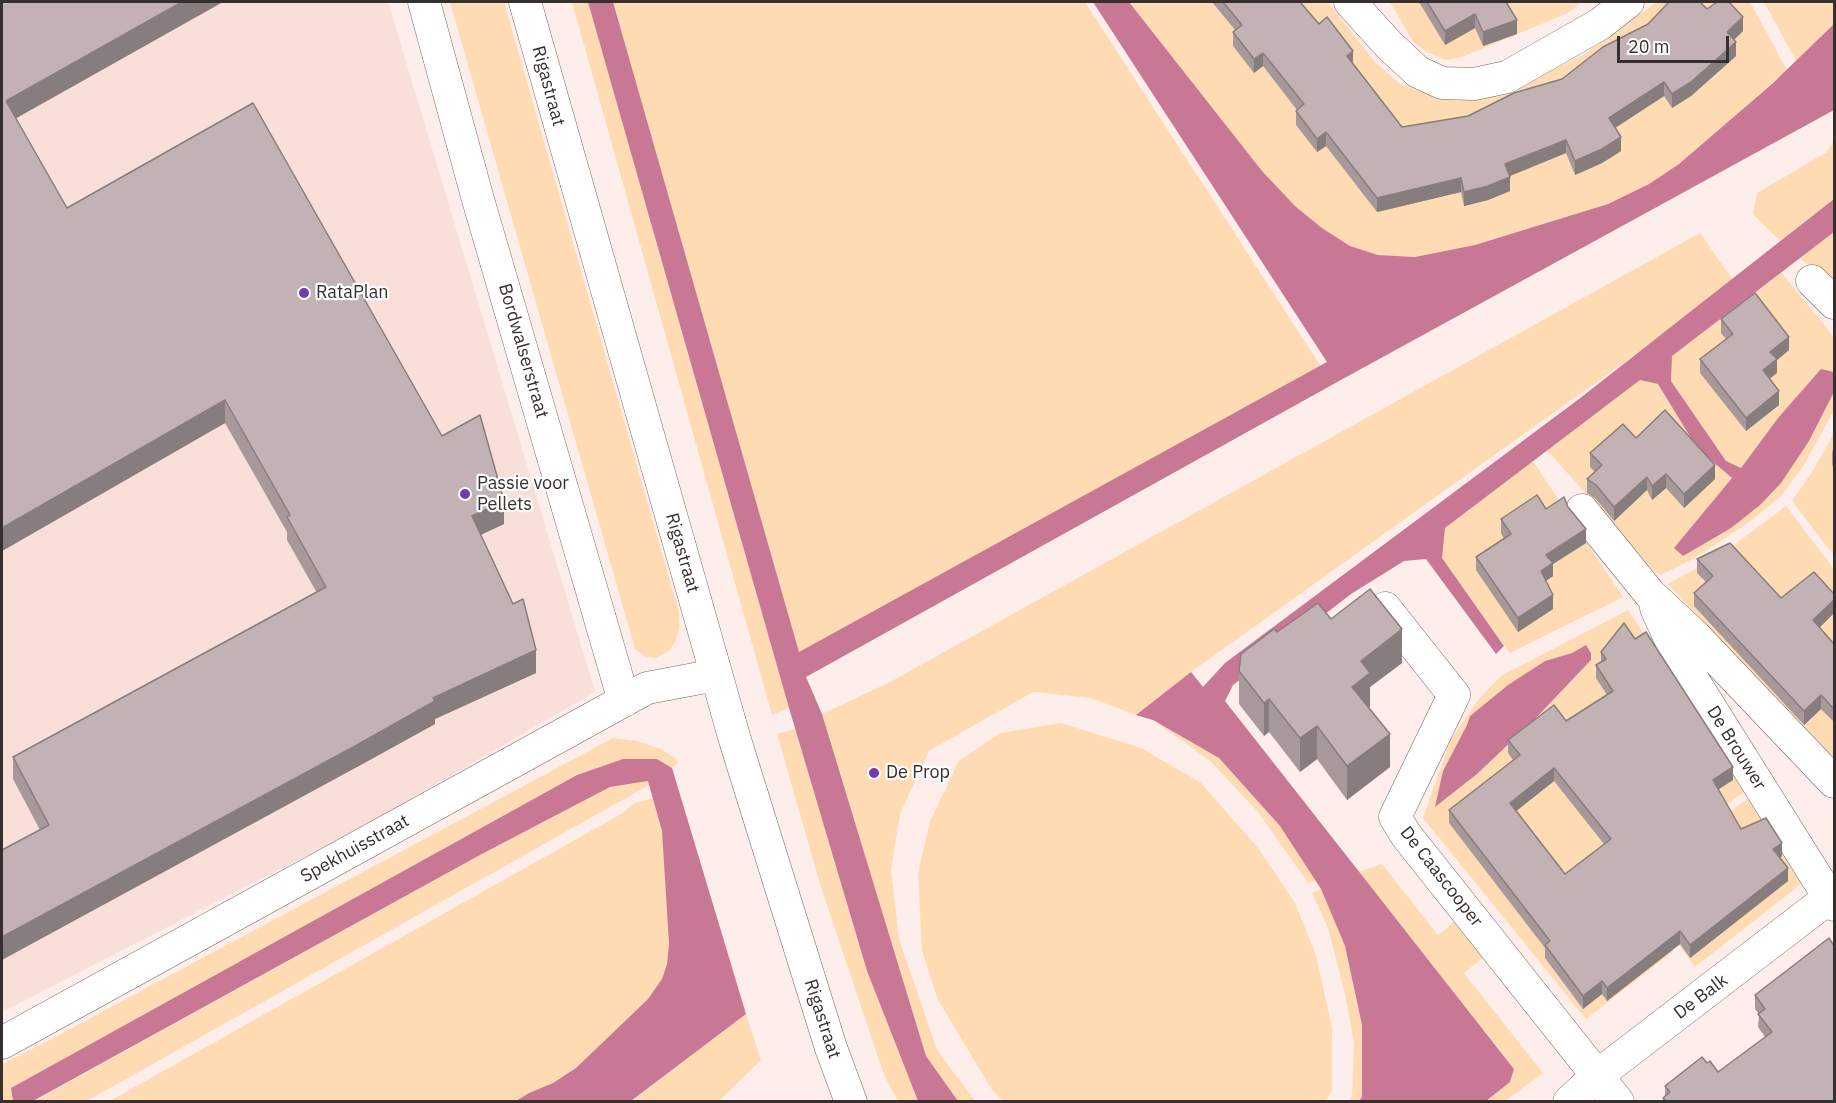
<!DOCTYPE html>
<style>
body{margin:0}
#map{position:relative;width:1836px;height:1103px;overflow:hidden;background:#feeeeb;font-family:"IBM Plex Sans",sans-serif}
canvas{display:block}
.frame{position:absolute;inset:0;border:3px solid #352f2d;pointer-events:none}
.scale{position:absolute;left:1617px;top:36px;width:112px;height:27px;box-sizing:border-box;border:3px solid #352f2d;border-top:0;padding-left:8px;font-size:18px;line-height:21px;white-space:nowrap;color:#352f2d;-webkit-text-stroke:4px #fff;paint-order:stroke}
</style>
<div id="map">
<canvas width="1836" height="1103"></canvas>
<div class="frame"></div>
<div class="scale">20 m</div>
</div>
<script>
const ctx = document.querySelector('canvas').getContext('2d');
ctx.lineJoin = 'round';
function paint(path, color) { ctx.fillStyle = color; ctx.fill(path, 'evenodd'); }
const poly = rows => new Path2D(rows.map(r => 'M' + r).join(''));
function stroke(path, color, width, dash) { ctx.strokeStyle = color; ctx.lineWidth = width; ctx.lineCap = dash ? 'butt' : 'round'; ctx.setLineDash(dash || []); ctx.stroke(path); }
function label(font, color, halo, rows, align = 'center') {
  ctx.font = font + ' "IBM Plex Sans",sans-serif'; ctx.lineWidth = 4.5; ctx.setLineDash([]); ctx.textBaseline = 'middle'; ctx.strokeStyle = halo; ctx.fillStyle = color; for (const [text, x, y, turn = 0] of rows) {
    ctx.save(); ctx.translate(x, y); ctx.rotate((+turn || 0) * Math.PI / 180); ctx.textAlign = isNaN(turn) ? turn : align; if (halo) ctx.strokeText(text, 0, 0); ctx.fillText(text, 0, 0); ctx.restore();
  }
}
const built = poly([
 [2,2,388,2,595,692,362,827,2,1012]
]);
const green = poly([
 [450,2,504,2,679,612,679,629,675,642,669,651,656,658,646,657,635,649],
 [572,2,588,2,789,708,772,715],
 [613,2,1085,2,1322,368,799,652],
 [1129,2,1328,2,1375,62,1400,84,1440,98,1535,79,1583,55,1657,2,1750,2,1787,70,1679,164,1649,184,1608,204,1475,245,1415,257,1378,255,1350,246,1322,228,1295,206,1262,171],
 [1390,2,1582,2,1568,13,1462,57,1445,60,1429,53,1414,43],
 [1764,2,1834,2,1834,24,1796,61],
 [1834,140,1834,199,1780,241,1753,214,1757,193,1827,152],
 [1834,232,1834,286,1800,258],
 [1700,233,1735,283,1191,672,1136,715,1091,698,1033,692,929,751,900,814,891,870,899,939,937,1050,975,1101,958,1101,926,1056,822,714,890,682],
 [1781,272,1834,337,1834,372,1821,370,1778,418,1741,468,1726,461,1671,381,1672,356],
 [1640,380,1658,384,1697,448,1732,478,1675,548,1683,556,1809,441,1834,392,1834,410,1804,465,1781,496,1748,523,1695,558,1661,575,1655,572,1547,450],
 [1834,433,1834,556,1792,501,1814,469],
 [1533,461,1623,597,1510,653,1441,558,1445,528],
 [1786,506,1834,569,1834,764,1668,584,1723,553],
 [1628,610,1747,790,1716,812,1719,818,1751,797,1805,881,1695,967,1628,877,1623,846,1605,861,1674,951,1586,1019,1423,818,1450,741,1478,700,1501,676],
 [1586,645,1591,653,1591,660,1534,720,1477,774,1436,806,1443,771,1467,725,1470,716,1508,685,1545,661,1572,653],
 [1153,720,1219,758,1280,826,1316,881,1308,883,1258,812,1210,761],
 [1061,723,1141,748,1200,782,1258,848,1295,903,1316,955,1332,1028,1332,1090,1326,1101,1004,1102,992,1090,938,1000,922,951,918,873,930,821,959,761,1000,733],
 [795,729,867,971,918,1101,898,1101,884,1075,820,884,777,734],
 [613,738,637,741,661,749,676,759,678,763,672,768,657,759,623,759,577,775,11,1088,13,1101,2,1102,2,1064,42,1044],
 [648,781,649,785,87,1101,33,1102,480,855,610,787],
 [653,798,662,831,669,944,667,964,662,979,648,999,576,1068,553,1083,529,1093,516,1102,108,1102,623,813,634,803],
 [1382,864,1438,935,1458,919,1485,956,1464,973,1543,1073,1505,1101,1486,1101,1510,1082,1514,1068,1359,872],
 [1321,889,1345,946,1362,1025,1362,1097,1359,1101,1349,1101,1352,1096,1354,1043,1345,994,1328,928,1312,893],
 [746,1014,761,1060,719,1101,631,1102]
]);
const water = poly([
 [588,2,613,2,799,652,1327,362,1093,2,1129,2,1262,171,1295,206,1322,228,1350,246,1378,255,1415,257,1475,245,1608,204,1649,184,1679,164,1773,83,1834,24,1834,110,1339,381,806,677,822,714,926,1056,958,1101,918,1101,867,971,789,708],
 [1834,199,1834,232,1672,356,1671,381,1726,461,1741,468,1778,418,1821,369,1834,372,1834,392,1809,441,1781,483,1760,505,1731,528,1683,556,1674,548,1732,478,1697,448,1658,384,1640,380,1445,528,1442,558,1504,646,1496,654,1426,559,1404,561,1351,594,1233,685,1225,701,1514,1069,1510,1082,1486,1101,1359,1101,1362,1097,1362,1025,1345,946,1321,889,1280,826,1219,758,1153,720,1136,715,1191,672,1203,687,1225,663,1579,399],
 [1586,645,1591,653,1591,660,1534,720,1477,774,1435,807,1443,771,1467,725,1470,716,1508,685,1545,661,1572,653],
 [623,759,657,759,672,768,746,1014,631,1101,516,1101,529,1093,553,1083,576,1068,648,999,662,979,667,964,669,944,662,831,648,781,610,787,480,855,33,1101,13,1101,11,1088,577,775]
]);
const street = poly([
 [424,2,477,196,624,701],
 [525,2,735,740,831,1048,851,1102],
 [1350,2,1389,45,1418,72,1442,83,1474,84,1507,77,1600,24,1628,2],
 [1812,281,1834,303],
 [1582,510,1650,594,1695,636,1834,782],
 [1385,608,1454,695,1395,817,1406,835,1618,1102],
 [1656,608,1678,656,1834,905],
 [2,1043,647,688,716,675],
 [1569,1102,1598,1075,1834,894]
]);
const wall = poly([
 [1212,2,1300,2,1353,64,1402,127,1468,116,1562,79,1707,9,1743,31,1734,40,1736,56,1691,96,1672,108,1664,96,1615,128,1621,151,1602,163,1575,175,1566,153,1510,176,1510,191,1488,200,1464,206,1461,192,1377,212,1326,146,1317,152,1296,125,1296,111,1297,110,1263,66,1254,73,1233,46,1233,32,1235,30],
 [1419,2,1506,2,1517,34,1483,46,1475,28,1445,45],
 [15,118,67,208,442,436,504,524,480,535,536,673,435,719,435,724,357,767,40,830,13,779,13,757,317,593,287,540,287,532,225,423,2,551],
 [1721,319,1789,350,1777,360,1777,373,1769,379,1779,405,1746,431,1700,373,1700,359,1726,339,1721,333],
 [1636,438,1715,479,1684,508,1666,488,1652,500,1647,490,1614,521,1596,499,1587,493,1587,479,1595,472,1590,467,1590,453],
 [1834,448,1834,468,1832,465,1832,452],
 [1568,507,1586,543,1553,564,1553,576,1546,581,1553,609,1518,632,1476,570,1476,557,1504,539,1501,533,1501,519,1546,509],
 [1697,559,1781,598,1834,613,1820,627,1834,644,1834,722,1821,709,1804,725,1694,606,1694,593,1706,582,1697,573],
 [1331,619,1402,663,1370,687,1370,706,1369,708,1390,767,1347,800,1317,759,1300,772,1269,732,1264,736,1239,704,1239,671,1277,632],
 [1635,639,1733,780,1718,789,1741,829,1782,856,1780,858,1788,881,1690,958,1680,944,1607,1001,1602,994,1583,1009,1545,958,1545,948,1449,823,1449,810,1513,760,1508,753,1508,740,1566,721,1607,695,1596,678,1596,665,1601,662,1601,652],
 [1554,781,1604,844,1565,874,1516,811],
 [1755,995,1834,1101,1663,1101,1663,1098,1665,1095,1665,1086,1707,1063,1718,1072,1765,1037,1758,1027,1759,1014,1755,1009]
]);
const shadedWall = poly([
 [182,2,223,2,6,124,6,101],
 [1475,14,1475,28,1445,45,1445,31],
 [1743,17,1743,31,1727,46,1727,32],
 [1517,20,1517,34,1483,46,1483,32],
 [1736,42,1736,56,1691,96,1672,108,1672,94],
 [1353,51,1353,65,1347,56],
 [1263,53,1263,66,1254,73,1254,59],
 [1664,82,1664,96,1609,132,1609,118],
 [1326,132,1326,146,1317,152,1317,139],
 [1621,137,1621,151,1602,163,1575,175,1575,161],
 [1566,140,1566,153,1505,178,1505,164],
 [1510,177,1510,191,1488,200,1464,206,1464,192],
 [1461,178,1461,192,1377,212,1377,198],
 [1789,337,1789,350,1777,360,1777,373,1763,384,1763,370,1770,352],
 [1779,391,1779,405,1746,431,1746,418],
 [225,400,225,423,2,551,2,528],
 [1715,465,1715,479,1684,508,1684,494],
 [1666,474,1666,488,1652,500,1652,486],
 [1647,477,1647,490,1614,521,1614,507],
 [504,501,504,524,472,539,472,516],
 [1586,529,1586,543,1553,564,1553,576,1541,584,1541,571,1546,555],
 [1553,595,1553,609,1518,632,1518,618],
 [1834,600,1834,613,1813,634,1813,620],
 [1402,629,1402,663,1370,687,1370,706,1352,720,1352,687,1361,661],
 [536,650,536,673,435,719,435,724,357,767,2,960,2,937,433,698],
 [1821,695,1821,709,1804,725,1804,711],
 [1269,699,1269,732,1264,736,1264,703],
 [1317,726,1317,759,1300,772,1300,738],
 [1390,734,1390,767,1347,800,1347,766],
 [1733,767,1733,780,1713,793,1713,780],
 [1554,768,1554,781,1510,816,1510,803],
 [1782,843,1782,856,1773,862,1773,849],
 [1788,868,1788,881,1690,958,1690,945],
 [1680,931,1680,944,1607,1001,1607,988],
 [1602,981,1602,994,1583,1009,1583,996]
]);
const building = poly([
 [2,2,182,2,6,101,67,208,253,103,442,436,480,415,504,501,472,516,513,604,523,599,536,650,433,698,435,701,357,745,2,937,2,850,49,825,13,757,326,587,287,517,290,515,225,400,2,528,2,2],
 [1223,2,1300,2,1319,24,1327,17,1353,51,1347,56,1402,127,1468,116,1514,93,1562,79,1603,47,1648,24,1669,2,1700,2,1707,9,1717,2,1729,2,1743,17,1727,32,1736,42,1691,82,1672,94,1664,82,1609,118,1621,137,1602,149,1575,161,1566,140,1505,164,1510,177,1488,186,1464,192,1461,178,1377,198,1326,132,1317,139,1296,111,1304,104,1263,53,1254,59,1233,32,1242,25,1223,2],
 [1427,2,1506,2,1517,20,1483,32,1475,14,1445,31,1427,2],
 [1755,293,1789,337,1770,352,1777,359,1763,370,1779,391,1746,418,1700,359,1733,334,1721,319,1755,293],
 [1665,410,1715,465,1684,494,1666,474,1652,486,1647,477,1614,507,1596,485,1587,479,1602,465,1590,453,1623,424,1636,438,1665,410],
 [1537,495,1546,509,1564,497,1568,507,1586,529,1546,555,1553,563,1541,571,1553,595,1518,618,1476,557,1511,534,1501,519,1537,495],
 [1730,543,1781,598,1814,572,1834,594,1834,600,1813,620,1834,644,1834,709,1821,695,1804,711,1694,593,1713,576,1697,559,1730,543],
 [1370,589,1402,629,1361,661,1370,673,1352,687,1390,734,1347,766,1317,726,1300,738,1269,699,1264,703,1239,671,1241,654,1274,629,1277,632,1318,603,1331,619,1370,589],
 [1624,623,1635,639,1646,632,1733,767,1713,780,1741,829,1766,818,1782,843,1773,849,1788,868,1690,945,1680,931,1607,988,1602,981,1583,996,1545,945,1550,941,1449,810,1520,755,1508,740,1554,705,1566,721,1613,691,1596,665,1606,659,1601,652,1624,623],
 [1554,768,1611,839,1565,874,1510,803,1554,768],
 [1829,938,1834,946,1834,1101,1666,1101,1663,1098,1670,1092,1665,1086,1702,1057,1707,1063,1710,1061,1718,1072,1772,1032,1758,1014,1765,1009,1755,995,1829,938]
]);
const markers = [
 [304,293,6,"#7339af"],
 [465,494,6,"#7339af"],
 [874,773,6,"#7339af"]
];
const streetNames = [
 ["Rigastraat",548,86,75],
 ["Bordwalserstraat",523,351,74],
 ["Rigastraat",682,553,74],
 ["De Brouwer",1736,748,58],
 ["Spekhuisstraat",355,849,-29],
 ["De Caascooper",1441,877,52],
 ["De Balk",1701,997,-37],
 ["Rigastraat",822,1019,72]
];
const poiNames = [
 ["RataPlan",316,293],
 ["Passie voor",477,484],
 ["Pellets",477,505],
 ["De Prop",886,773]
];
paint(built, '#f8dfd9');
paint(green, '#ffdbb4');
paint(water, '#c87795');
stroke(street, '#746763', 33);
stroke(street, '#fff', 32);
paint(wall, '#a7999a');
paint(shadedWall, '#887d7d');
paint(building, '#c2b2b3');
stroke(building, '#887d7d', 1.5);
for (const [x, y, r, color] of markers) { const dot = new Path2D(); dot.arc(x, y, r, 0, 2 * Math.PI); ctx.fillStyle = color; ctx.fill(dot); stroke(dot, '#fff', 2); }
label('18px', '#352f2d', '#fff', streetNames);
label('18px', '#352f2d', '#fff', poiNames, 'left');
</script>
